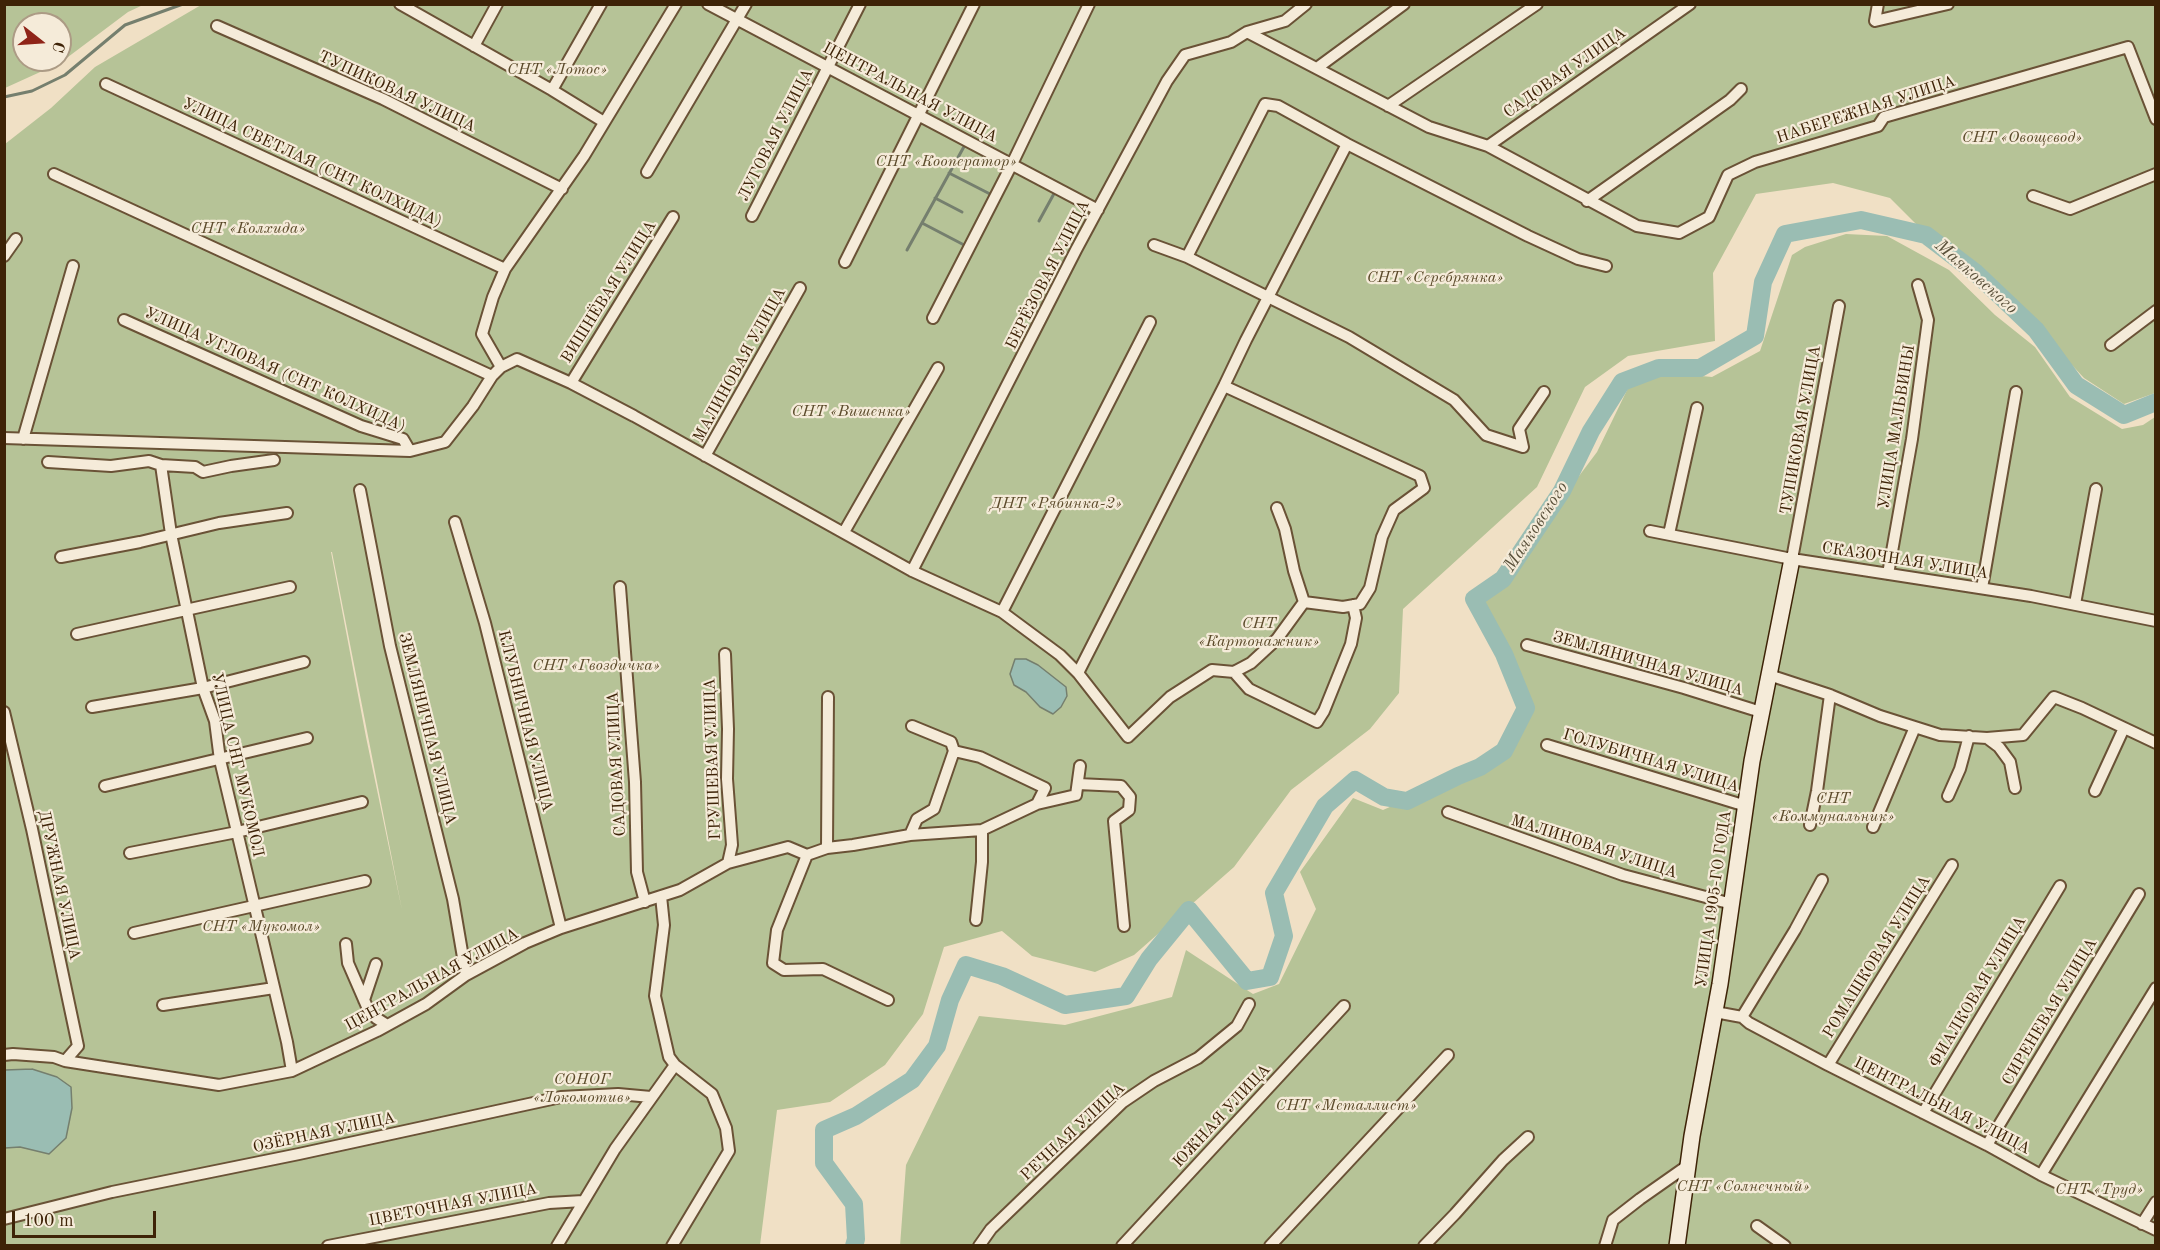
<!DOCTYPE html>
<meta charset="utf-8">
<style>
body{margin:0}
#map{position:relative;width:2160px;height:1250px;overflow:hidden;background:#f0e0c5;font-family:"Old Standard TT",serif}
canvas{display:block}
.frame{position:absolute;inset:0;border:6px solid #3e2307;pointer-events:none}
.north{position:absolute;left:12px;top:12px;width:60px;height:60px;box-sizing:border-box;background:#f5ebd9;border:2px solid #ac9b85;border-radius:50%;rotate:107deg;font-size:16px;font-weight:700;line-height:24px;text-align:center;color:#3e2307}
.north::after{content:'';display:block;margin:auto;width:21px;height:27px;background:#8f2418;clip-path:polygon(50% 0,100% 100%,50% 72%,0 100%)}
.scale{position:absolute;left:12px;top:1211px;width:144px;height:27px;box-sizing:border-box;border:3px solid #3e2307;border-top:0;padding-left:8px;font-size:18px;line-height:21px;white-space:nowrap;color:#3e2307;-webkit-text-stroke:4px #f5ebd9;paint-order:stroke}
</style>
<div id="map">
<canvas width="2160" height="1250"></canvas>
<div class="frame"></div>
<div class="north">С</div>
<div class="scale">100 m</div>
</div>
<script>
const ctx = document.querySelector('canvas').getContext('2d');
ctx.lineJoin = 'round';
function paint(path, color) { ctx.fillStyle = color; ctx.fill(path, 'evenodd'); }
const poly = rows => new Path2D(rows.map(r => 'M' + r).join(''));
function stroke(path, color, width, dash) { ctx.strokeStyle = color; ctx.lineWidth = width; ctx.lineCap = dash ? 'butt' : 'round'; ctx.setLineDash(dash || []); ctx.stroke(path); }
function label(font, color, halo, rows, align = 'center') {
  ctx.font = font + ' "Old Standard TT",serif'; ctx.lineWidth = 4.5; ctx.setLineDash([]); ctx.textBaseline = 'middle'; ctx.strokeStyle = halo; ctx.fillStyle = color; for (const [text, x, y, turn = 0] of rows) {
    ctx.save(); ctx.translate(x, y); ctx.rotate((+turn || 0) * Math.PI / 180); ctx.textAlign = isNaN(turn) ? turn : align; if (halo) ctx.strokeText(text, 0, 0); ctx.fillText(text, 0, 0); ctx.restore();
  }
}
const green = poly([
 [4,5,5,4,143,5,128,12,60,63,5,88],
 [24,24,60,24,60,60,24,60],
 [201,5,2155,5,2155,393,2124,404,2084,378,1995,282,1960,260,1919,227,1890,198,1833,183,1756,194,1713,273,1715,341,1628,356,1585,387,1537,487,1403,609,1399,693,1370,729,1291,790,1234,867,1134,955,1095,972,1032,956,1002,931,944,947,923,1014,885,1065,830,1102,777,1110,760,1245,5,1246,5,144,51,108,95,67],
 [331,552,332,552,402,910,366,737],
 [1846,234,1887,236,1949,270,1995,315,2035,347,2070,397,2122,429,2143,425,2155,417,2155,1245,900,1246,906,1165,979,1016,1065,1025,1172,997,1186,950,1253,994,1279,984,1316,909,1300,872,1353,798,1383,810,1480,767,1504,751,1526,708,1474,599,1504,576,1597,452,1629,386,1670,373,1712,377,1760,351,1792,255,1805,247]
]);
const water = poly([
 [1015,659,1026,659,1038,665,1066,687,1067,696,1061,707,1053,714,1040,707,1026,692,1014,685,1010,674,1015,659],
 [32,1069,57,1077,71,1087,72,1108,66,1138,49,1154,20,1147,5,1148,5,1070,32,1069]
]);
const stream = poly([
 [4,97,32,91,65,75,125,25,183,4],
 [949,173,992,195],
 [935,198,962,212],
 [1039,221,1056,190],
 [922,223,966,246],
 [907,250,966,143]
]);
const river = poly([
 [854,1246,856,1239,854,1204,824,1163,824,1130,856,1116,912,1080,937,1046,950,1000,966,965,1002,976,1065,1005,1126,996,1149,959,1189,910,1247,981,1270,977,1284,936,1274,893,1325,806,1355,780,1384,797,1407,801,1458,776,1480,767,1504,751,1526,708,1504,654,1474,599,1503,579,1562,491,1591,431,1622,382,1659,368,1700,368,1755,336,1763,282,1785,234,1861,220,1926,235,1976,273,2036,330,2076,385,2124,415,2156,402]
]);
const street = poly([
 [400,4,552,90],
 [601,4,552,90,604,122],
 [708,4,1098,210],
 [1878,4,1875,21,1948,4],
 [217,26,383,99,562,189],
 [1247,32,1429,127,1488,146,1637,226,1679,233,1709,217,1728,175,1755,162,1878,126,1884,117,2128,47,2156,119],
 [474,46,497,4],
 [1317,68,1404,4],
 [106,84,505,269],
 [1388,106,1537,4],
 [1488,146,1690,4],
 [647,172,746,4],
 [54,174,492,376],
 [2033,196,2070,209,2156,174],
 [1587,201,1730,100,1741,89],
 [752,216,860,4],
 [1154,245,1187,257,1349,337,1454,400,1486,435,1523,447,1519,429,1544,392],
 [4,256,16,239],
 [1187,257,1265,104,1278,106,1347,144,1528,236,1578,259,1606,266],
 [845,262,974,4],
 [933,318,1012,164,1089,4],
 [124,320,361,426,403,439,410,451],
 [2111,345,2156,311],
 [501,367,482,334,493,297,505,269,584,156,676,4],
 [571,383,673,217],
 [1224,386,1420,476,1424,488,1394,510,1382,537,1370,588,1360,604,1343,607,1304,602,1294,571,1285,529,1277,508],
 [4,438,410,451,445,442,473,406,492,376,501,367,517,359,571,383,634,416,912,571,1002,612,1060,655,1078,673,1128,737,1170,697,1212,670,1234,672,1251,663,1277,639,1304,602],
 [23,439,73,266],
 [705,456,800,288],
 [48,462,111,466,149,461,161,465,195,467,203,472,231,466,274,460],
 [161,465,171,534,203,688,215,721,220,760,287,1042,292,1071],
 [360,490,390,646,453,899,466,975],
 [455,522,485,623,561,928],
 [1650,531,1792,559,2031,596,2156,621],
 [844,532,938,368],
 [1669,534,1697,408],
 [61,557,140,542,219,523,287,513],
 [1792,559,1839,306],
 [912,571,1076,250,1167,81,1185,55,1231,42,1247,32,1285,21,1306,4],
 [1888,574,1912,439,1928,320,1918,285],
 [620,587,635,782,637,872,645,902],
 [1982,588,2016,392],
 [2075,604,2096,489],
 [1002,612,1150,322],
 [77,634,290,587],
 [1527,645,1684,688,1761,712],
 [725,654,728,729,727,779,732,845,728,863],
 [1234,672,1249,689,1317,722,1324,711,1351,644,1356,618,1353,605],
 [1078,673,1224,386,1246,340,1347,144],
 [1769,675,1830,695,1880,716,1940,735,1987,738,2023,735,2054,697,2082,708,2156,743],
 [92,707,203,688,304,662],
 [4,712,32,829,78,1046,65,1061],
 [912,726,951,742,954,751],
 [1987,738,1999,747,2010,762,2015,788],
 [1547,745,1746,806],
 [1078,784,1121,786,1130,797,1129,810,1114,821,1124,926],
 [105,786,307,738],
 [2095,791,2124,728],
 [1948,796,1960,769,1969,736],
 [1448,812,1623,875,1732,904],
 [1810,825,1817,791,1830,695],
 [1873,827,1915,727],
 [910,835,917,819,934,809,954,751,980,757,1045,788,1037,804],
 [827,848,828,697],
 [130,853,237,832,362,802],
 [807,855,777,930,773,963,784,970,823,969,888,1000],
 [661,896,664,925,655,996,669,1057,675,1065,712,1094,726,1128,729,1151,672,1246],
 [976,920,982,862,982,830],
 [134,933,365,881],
 [346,944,348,963,368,1009,376,1018,387,1025],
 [364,1000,376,964],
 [163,1005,274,988],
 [1715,1012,1742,1017,1749,1023,1828,1065,1987,1145,2041,1175,2156,1230],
 [1742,1017,1795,930,1822,880],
 [4,1055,13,1054,54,1057,65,1061,219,1085,292,1071,377,1031,426,1004,466,975,525,943,561,928,680,890,728,863,788,847,807,855,827,848,853,845,910,835,982,830,1037,804,1076,795,1080,766],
 [1828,1065,1952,865],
 [1923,1113,2060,886],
 [1987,1145,2139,894],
 [2041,1175,2156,988],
 [4,1219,112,1192,299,1154,561,1097,618,1094,651,1097],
 [2142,1224,2156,1202],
 [1757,1226,1785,1246],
 [328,1246,549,1203,583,1201],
 [557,1246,615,1149,675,1065],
 [979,1246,991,1229,1123,1102,1154,1081,1198,1058,1237,1026,1249,1004],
 [1122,1246,1344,1006],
 [1270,1246,1448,1055],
 [1424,1246,1455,1214,1503,1160,1528,1137],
 [1605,1246,1613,1220,1640,1199,1687,1166]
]);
const secondary = poly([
 [1677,1246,1692,1136,1720,984,1752,761,1792,559]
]);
const parkNames = [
 ["СНТ «Лотос»",557,70],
 ["СНТ «Овощевод»",2022,138],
 ["СНТ «Кооператор»",946,162],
 ["СНТ «Колхида»",248,229],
 ["СНТ «Серебрянка»",1435,278],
 ["СНТ «Вишенка»",851,412],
 ["ДНТ «Рябинка-2»",1056,504],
 ["СНТ",1259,624],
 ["«Картонажник»",1259,642],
 ["СНТ «Гвоздичка»",596,666],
 ["СНТ",1833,799],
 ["«Коммунальник»",1833,817],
 ["СНТ «Мукомол»",261,927],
 ["СОНОГ",582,1080],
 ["«Локомотив»",582,1098],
 ["СНТ «Металлист»",1346,1106],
 ["СНТ «Солнечный»",1743,1187],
 ["СНТ «Труд»",2099,1190]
];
const streetNames = [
 ["САДОВАЯ УЛИЦА",1565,73,-35],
 ["ТУПИКОВАЯ УЛИЦА",397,92,25],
 ["ЦЕНТРАЛЬНАЯ УЛИЦА",910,93,28],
 ["НАБЕРЕЖНАЯ УЛИЦА",1866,110,-18],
 ["ЛУГОВАЯ УЛИЦА",776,135,-63],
 ["УЛИЦА СВЕТЛАЯ (СНТ КОЛХИДА)",312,163,25],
 ["БЕРЁЗОВАЯ УЛИЦА",1048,275,-63],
 ["ВИШНЁВАЯ УЛИЦА",609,292,-58],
 ["МАЛИНОВАЯ УЛИЦА",740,365,-61],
 ["УЛИЦА УГЛОВАЯ (СНТ КОЛХИДА)",275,370,24],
 ["УЛИЦА МАЛЬВИНЫ",1897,427,-81],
 ["ТУПИКОВАЯ УЛИЦА",1801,430,-80],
 ["СКАЗОЧНАЯ УЛИЦА",1905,561,9],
 ["ЗЕМЛЯНИЧНАЯ УЛИЦА",1648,664,16],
 ["КЛУБНИЧНАЯ УЛИЦА",525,721,76],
 ["ЗЕМЛЯНИЧНАЯ УЛИЦА",427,729,76],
 ["ГРУШЕВАЯ УЛИЦА",713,759,-92],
 ["ГОЛУБИЧНАЯ УЛИЦА",1651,761,17],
 ["САДОВАЯ УЛИЦА",617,764,-93],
 ["УЛИЦА СНГ МУКОМОЛ",237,765,77],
 ["МАЛИНОВАЯ УЛИЦА",1594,847,18],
 ["ДРУЖНАЯ УЛИЦА",59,885,78],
 ["УЛИЦА 1905-ГО ГОДА",1714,899,-82],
 ["РОМАШКОВАЯ УЛИЦА",1877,957,-58],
 ["ЦЕНТРАЛЬНАЯ УЛИЦА",432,980,-29],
 ["ФИАЛКОВАЯ УЛИЦА",1978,992,-59],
 ["СИРЕНЕВАЯ УЛИЦА",2050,1012,-59],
 ["ЦЕНТРАЛЬНАЯ УЛИЦА",1942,1106,27],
 ["ЮЖНАЯ УЛИЦА",1222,1116,-47],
 ["РЕЧНАЯ УЛИЦА",1073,1132,-43],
 ["ОЗЁРНАЯ УЛИЦА",324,1133,-12],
 ["ЦВЕТОЧНАЯ УЛИЦА",453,1205,-11]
];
const waterNames = [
 ["Маяковского",1976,277,41],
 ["Маяковского",1536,527,-57]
];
paint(green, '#b6c397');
paint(water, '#9abdb3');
stroke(water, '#757f6e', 1.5);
stroke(stream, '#757f6e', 3);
stroke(river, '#9abdb3', 18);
stroke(street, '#6a5236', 14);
stroke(secondary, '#3e2307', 18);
stroke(street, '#f5ebd9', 10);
stroke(secondary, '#f5ebd9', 15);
label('italic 16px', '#5c4b2b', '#f5ebd9', parkNames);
label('16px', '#3e2307', '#f5ebd9', streetNames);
label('italic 18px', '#5a513b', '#f5ebd9', waterNames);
</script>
